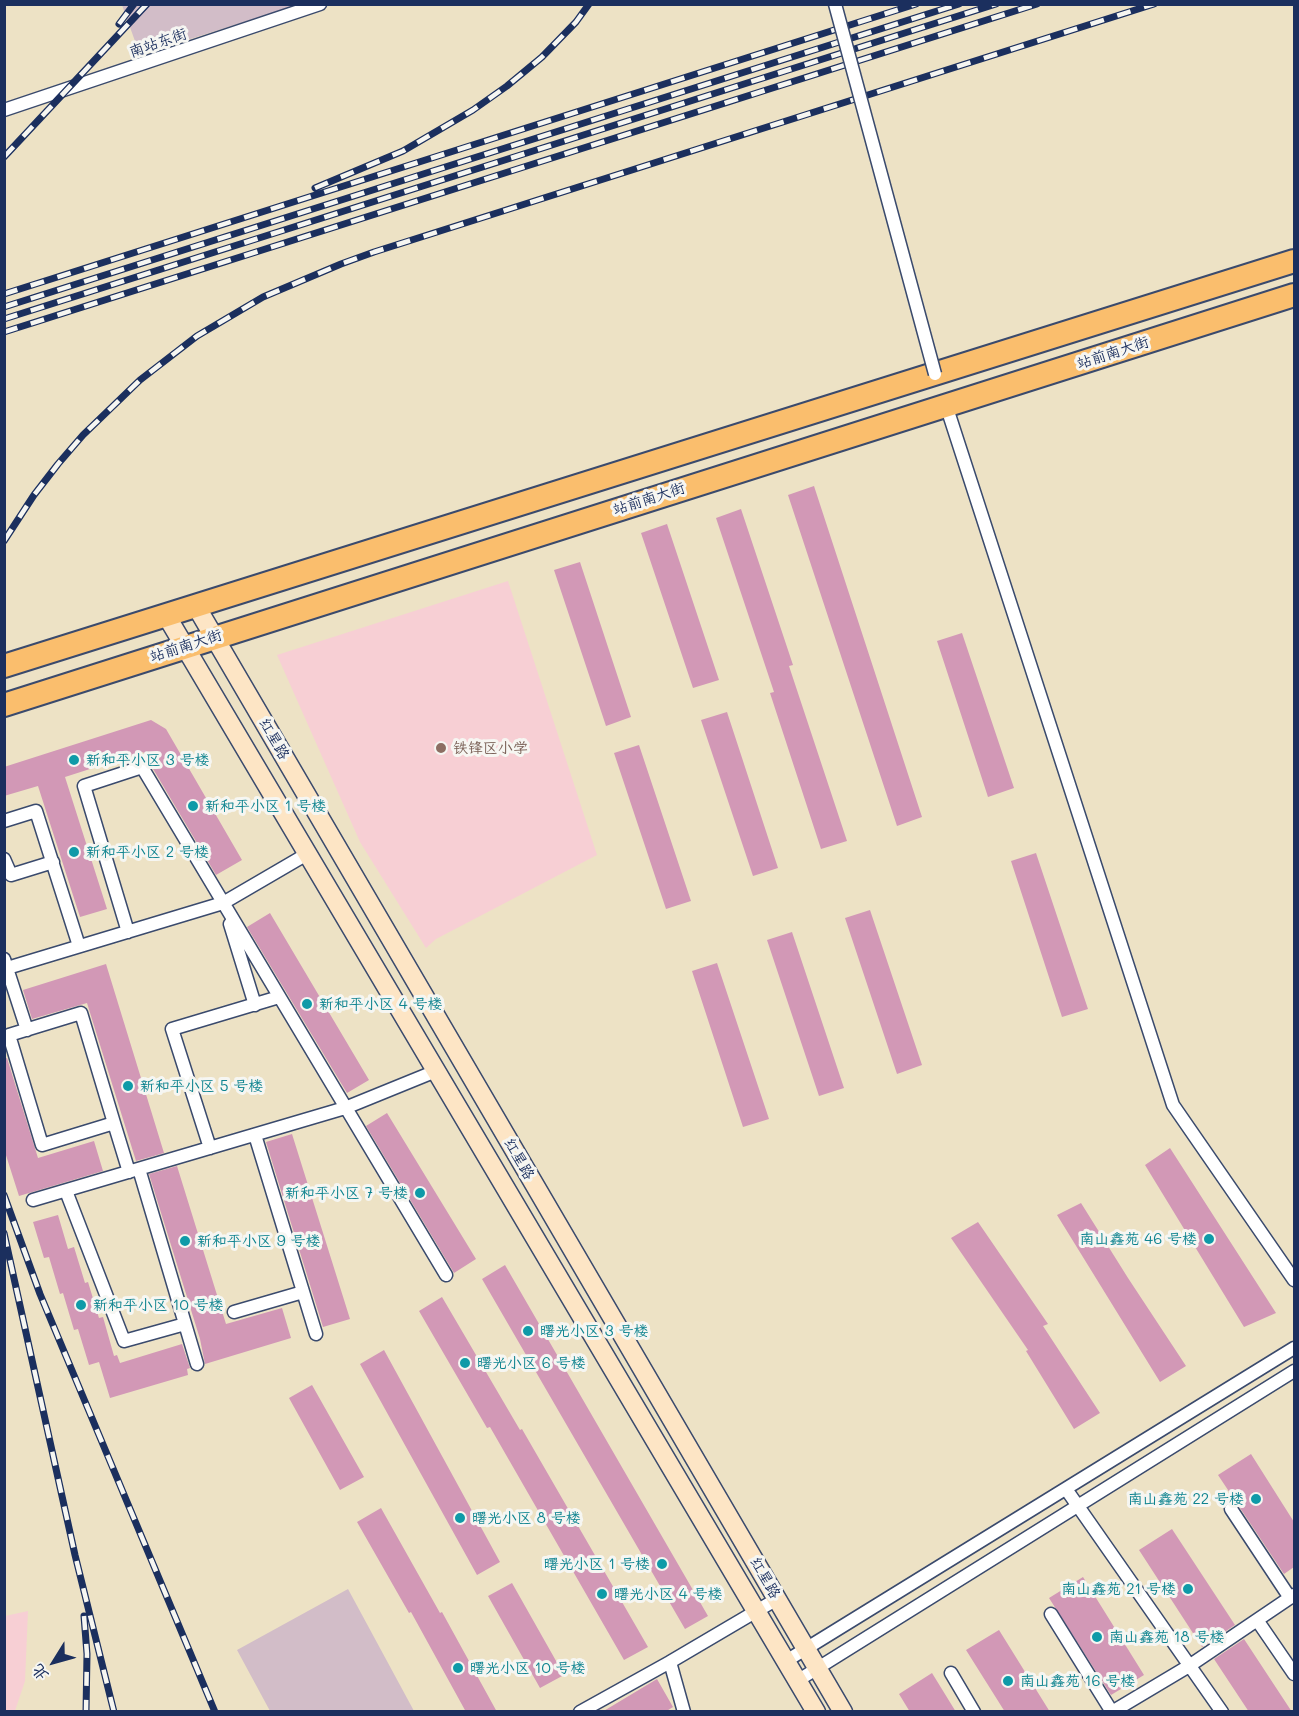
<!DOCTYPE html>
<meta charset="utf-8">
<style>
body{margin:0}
#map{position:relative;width:1299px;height:1716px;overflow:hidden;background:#ede2c5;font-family:Mali,"LXGW WenKai TC",sans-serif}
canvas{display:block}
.frame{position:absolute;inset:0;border:6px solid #1b2f5e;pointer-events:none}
.north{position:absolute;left:24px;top:1632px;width:60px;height:60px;-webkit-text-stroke:4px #f6f6f2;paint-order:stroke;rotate:233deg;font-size:16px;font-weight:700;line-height:24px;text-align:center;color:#1b2f5e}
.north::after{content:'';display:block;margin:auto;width:21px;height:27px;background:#1b2f5e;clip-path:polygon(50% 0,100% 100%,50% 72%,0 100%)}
</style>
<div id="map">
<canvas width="1299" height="1716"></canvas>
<div class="frame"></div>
<div class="north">北</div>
</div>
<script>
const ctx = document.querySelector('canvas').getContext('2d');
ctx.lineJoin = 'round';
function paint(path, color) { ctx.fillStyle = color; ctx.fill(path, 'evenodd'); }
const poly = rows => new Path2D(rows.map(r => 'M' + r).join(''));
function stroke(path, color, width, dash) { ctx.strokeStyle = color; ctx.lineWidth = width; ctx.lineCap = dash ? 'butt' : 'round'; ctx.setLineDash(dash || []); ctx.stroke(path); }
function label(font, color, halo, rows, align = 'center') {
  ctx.font = font + ' Mali,"LXGW WenKai TC",sans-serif'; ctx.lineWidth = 6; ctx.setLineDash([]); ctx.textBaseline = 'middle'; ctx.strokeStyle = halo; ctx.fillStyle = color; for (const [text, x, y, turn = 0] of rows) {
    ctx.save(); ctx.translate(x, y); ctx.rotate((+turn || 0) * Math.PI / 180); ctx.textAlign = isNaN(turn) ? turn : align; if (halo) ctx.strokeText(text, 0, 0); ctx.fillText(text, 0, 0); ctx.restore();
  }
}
const built = poly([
 [508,581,597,855,436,939,426,948,360,842,277,655],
 [28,1611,25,1681,15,1711,5,1711,5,1616]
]);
const industrial = poly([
 [122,5,122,4,297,5,140,55],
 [348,1589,414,1711,270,1711,237,1650]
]);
const building = poly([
 [814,486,922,817,897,826,788,495],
 [741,509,793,665,789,666,847,841,821,849,770,693,774,692,716,518],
 [667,524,719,680,693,688,641,533],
 [580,562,631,717,606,726,554,570],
 [962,633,1014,788,988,797,937,641],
 [727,712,778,868,753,876,701,720],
 [151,720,166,729,242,860,216,875,143,752,65,777,107,909,80,917,38,786,4,796,4,767],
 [639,745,691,901,666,909,614,753],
 [1036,853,1088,1009,1062,1017,1011,861],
 [870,910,922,1065,897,1074,845,918],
 [270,913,369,1080,347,1093,247,927],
 [792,932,844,1088,819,1096,767,940],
 [717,963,769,1119,743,1127,692,971],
 [106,964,164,1153,136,1161,87,1003,32,1019,23,990],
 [7,1058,38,1158,94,1141,103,1171,19,1196,4,1149,4,1059],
 [387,1113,476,1259,454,1273,366,1126],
 [292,1134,350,1319,323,1327,266,1142],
 [1170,1148,1276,1313,1244,1327,1145,1165],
 [177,1166,226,1324,282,1308,291,1338,205,1364,200,1339,149,1174],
 [1081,1203,1128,1278,1186,1366,1160,1382,1057,1215],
 [58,1215,68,1249,74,1247,85,1283,88,1282,99,1318,103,1317,114,1356,117,1355,120,1363,182,1344,190,1368,187,1369,188,1375,110,1398,99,1362,89,1365,78,1329,74,1330,63,1293,60,1294,49,1257,44,1258,33,1222],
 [978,1222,1048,1324,1043,1326,1100,1413,1074,1429,1026,1351,1028,1350,951,1238],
 [505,1265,708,1616,685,1629,482,1279],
 [442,1297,520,1430,522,1429,648,1647,624,1660,490,1427,487,1428,419,1311],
 [384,1350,500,1562,477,1575,360,1364],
 [312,1385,364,1477,340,1490,289,1398],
 [1251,1454,1294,1522,1294,1567,1284,1574,1218,1475],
 [381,1508,440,1613,442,1612,497,1712,466,1712,411,1612,409,1613,357,1522],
 [1172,1529,1235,1625,1202,1647,1139,1550],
 [1083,1577,1144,1675,1111,1695,1049,1598],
 [512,1583,564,1675,540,1688,488,1596],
 [999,1630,1050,1712,1005,1712,966,1650],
 [1244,1639,1292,1712,1249,1712,1214,1659],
 [932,1673,956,1712,910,1712,899,1694],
 [657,1679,673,1707,665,1712,602,1712]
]);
const street = poly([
 [4,110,320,4],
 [946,405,1173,1105,1294,1280],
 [4,821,36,811,79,946],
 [4,859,11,875,53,862],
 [230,924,255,1005],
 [128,932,84,786,142,767,446,1275],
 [4,959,27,1030],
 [4,969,223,903,307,854],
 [114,1123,42,1145,9,1035,81,1013,114,1123,129,1172],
 [255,1135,316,1334],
 [210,1148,172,1029,279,997],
 [139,1169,197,1364],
 [66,1191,124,1341,185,1324],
 [33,1200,345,1108,436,1071],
 [234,1312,303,1292],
 [1066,1489,1222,1712],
 [1231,1509,1290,1598],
 [1051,1614,1112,1712],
 [1257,1620,1294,1674],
 [786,1661,1294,1348],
 [951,1673,974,1712],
 [797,1681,1294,1371],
 [580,1712,670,1662],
 [684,1712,670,1662,777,1599],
 [1112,1712,1189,1666,1294,1595]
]);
const secondary = poly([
 [196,606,843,1712],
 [166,615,816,1712]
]);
const highway = poly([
 [4,666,1294,261],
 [4,705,1294,295]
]);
const rail = poly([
 [119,24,134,4],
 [4,157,147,4],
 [315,188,403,151,473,110,507,86,542,57,576,22,589,4],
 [4,294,916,4],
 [4,307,959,4],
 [4,319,996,4],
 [4,332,1037,4],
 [4,541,34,495,58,464,83,435,140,380,197,336,263,297,341,264,374,252,1154,4],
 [4,1195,40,1294,215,1712],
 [4,1233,75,1555,114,1712],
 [84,1616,87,1654,86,1712]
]);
const streetBridge = poly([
 [835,4,935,374]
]);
const markers = [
 [441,748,6,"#8d6e63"],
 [74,760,6,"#0f9aa8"],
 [193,806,6,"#0f9aa8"],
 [74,852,6,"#0f9aa8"],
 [307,1004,6,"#0f9aa8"],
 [128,1086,6,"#0f9aa8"],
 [420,1193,6,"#0f9aa8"],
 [1209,1239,6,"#0f9aa8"],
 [185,1241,6,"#0f9aa8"],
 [81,1305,6,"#0f9aa8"],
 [528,1331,6,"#0f9aa8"],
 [465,1363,6,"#0f9aa8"],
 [1256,1499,6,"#0f9aa8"],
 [460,1518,6,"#0f9aa8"],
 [662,1564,6,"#0f9aa8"],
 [1188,1589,6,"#0f9aa8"],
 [602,1594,6,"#0f9aa8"],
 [1097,1637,6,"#0f9aa8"],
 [458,1668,6,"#0f9aa8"],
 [1008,1681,6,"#0f9aa8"]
];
const streetNames = [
 ["南站东街",158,43,-19],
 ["站前南大街",1113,353,-18],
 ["站前南大街",649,499,-18],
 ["站前南大街",186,646,-18],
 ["红星路",274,739,60],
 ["红星路",519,1159,60],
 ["红星路",765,1578,60]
];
const educationNames = [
 ["铁锋区小学",453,748]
];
const cultureNames = [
 ["新和平小区 3 号楼",86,760],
 ["新和平小区 1 号楼",205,806],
 ["新和平小区 2 号楼",86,852],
 ["新和平小区 4 号楼",319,1004],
 ["新和平小区 5 号楼",140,1086],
 ["新和平小区 7 号楼",408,1193,"right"],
 ["南山鑫苑 46 号楼",1197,1239,"right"],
 ["新和平小区 9 号楼",197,1241],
 ["新和平小区 10 号楼",93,1305],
 ["曙光小区 3 号楼",540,1331],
 ["曙光小区 6 号楼",477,1363],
 ["南山鑫苑 22 号楼",1244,1499,"right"],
 ["曙光小区 8 号楼",472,1518],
 ["曙光小区 1 号楼",650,1564,"right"],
 ["南山鑫苑 21 号楼",1176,1589,"right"],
 ["曙光小区 4 号楼",614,1594],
 ["南山鑫苑 18 号楼",1109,1637],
 ["曙光小区 10 号楼",470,1668],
 ["南山鑫苑 16 号楼",1020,1681]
];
paint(built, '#f7cfd4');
paint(industrial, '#d2bdc8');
paint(building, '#d298b6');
stroke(street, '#3a4a6d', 15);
stroke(secondary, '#3a4a6d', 21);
stroke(highway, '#3a4a6d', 26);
stroke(street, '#fff', 12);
stroke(secondary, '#fde5c5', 18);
stroke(highway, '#fabe6d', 22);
stroke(rail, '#1b2f5e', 7);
stroke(rail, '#f6f6f2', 4.5, [14]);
stroke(streetBridge, '#3a4a6d', 15, []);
stroke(streetBridge, '#fff', 12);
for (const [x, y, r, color] of markers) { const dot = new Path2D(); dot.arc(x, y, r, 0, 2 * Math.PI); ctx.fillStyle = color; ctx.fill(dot); stroke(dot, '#f6f6f2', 2); }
label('15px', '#1b2f5e', '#f6f6f2', streetNames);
label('15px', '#785e54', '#f6f6f2', educationNames, 'left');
label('15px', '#0d838f', '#f6f6f2', cultureNames, 'left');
</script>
